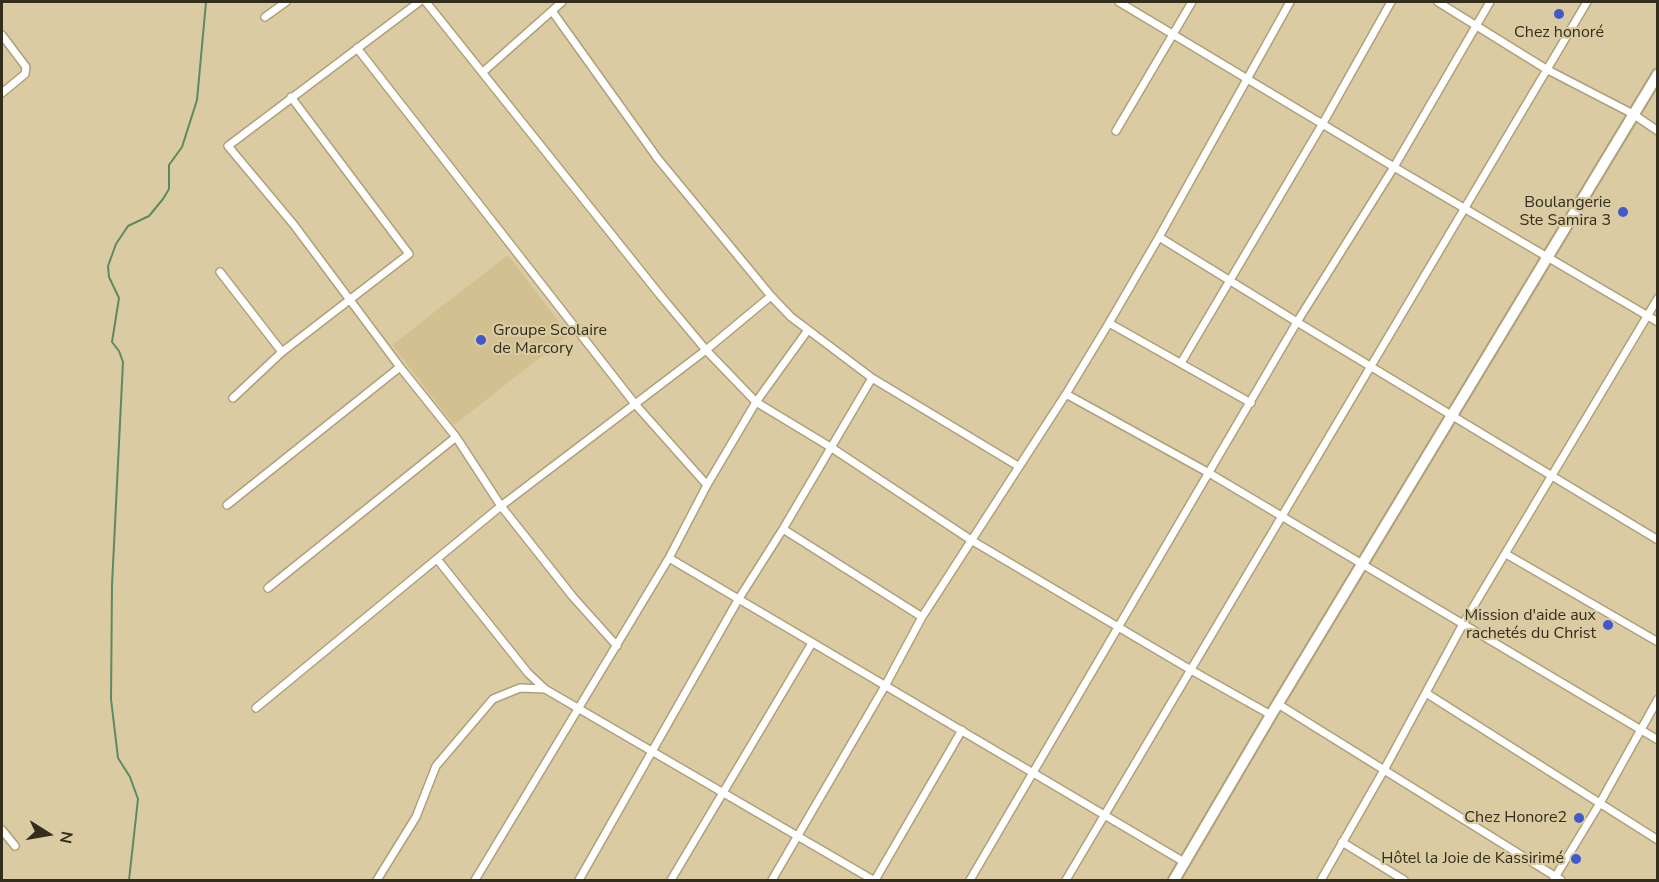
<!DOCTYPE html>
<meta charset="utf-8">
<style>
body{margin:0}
#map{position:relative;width:1659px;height:882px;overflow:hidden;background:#dacba2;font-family:"Nunito Sans",sans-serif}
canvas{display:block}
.frame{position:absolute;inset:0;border:3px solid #332d1d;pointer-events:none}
.north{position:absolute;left:18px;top:804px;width:60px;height:60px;-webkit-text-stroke:4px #dacba2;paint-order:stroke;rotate:101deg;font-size:16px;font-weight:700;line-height:24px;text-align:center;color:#332d1d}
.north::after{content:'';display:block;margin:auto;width:21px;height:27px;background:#332d1d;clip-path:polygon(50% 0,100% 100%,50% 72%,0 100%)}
</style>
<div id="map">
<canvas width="1659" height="882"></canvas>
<div class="frame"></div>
<div class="north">N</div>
</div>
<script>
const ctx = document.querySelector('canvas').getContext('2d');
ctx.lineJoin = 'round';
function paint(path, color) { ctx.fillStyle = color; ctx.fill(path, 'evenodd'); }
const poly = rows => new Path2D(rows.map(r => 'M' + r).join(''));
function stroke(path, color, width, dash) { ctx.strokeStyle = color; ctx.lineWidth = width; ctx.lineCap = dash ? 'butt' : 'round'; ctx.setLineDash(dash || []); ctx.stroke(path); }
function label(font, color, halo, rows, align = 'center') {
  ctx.font = font + ' "Nunito Sans",sans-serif'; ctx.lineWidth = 4.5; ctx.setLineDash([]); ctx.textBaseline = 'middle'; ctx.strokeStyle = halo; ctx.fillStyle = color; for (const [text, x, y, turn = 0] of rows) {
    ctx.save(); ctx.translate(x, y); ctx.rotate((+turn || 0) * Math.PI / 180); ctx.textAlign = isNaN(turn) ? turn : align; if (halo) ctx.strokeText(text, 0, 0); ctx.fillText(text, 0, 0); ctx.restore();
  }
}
const built = poly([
 [508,255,569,335,454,425,392,345]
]);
const stream = poly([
 [129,880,138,799,130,777,118,758,111,699,112,585,123,362,119,351,112,342,119,298,109,277,108,266,116,244,128,226,149,216,163,199,169,189,169,165,182,147,197,100,206,2]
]);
const street = poly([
 [419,2,228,146,294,225,400,367,456,437,501,506,573,597,617,646],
 [426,2,660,295,706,350,756,402,832,448,971,540,1191,670,1271,715],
 [1119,2,1394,167,1658,322],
 [1438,2,1546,69,1633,114,1658,131],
 [552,11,658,159,771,296,791,317,872,378,1018,466],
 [265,17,286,2],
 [2,35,26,67,25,74,2,93],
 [357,48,635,404,707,485],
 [483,72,562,2],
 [1116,131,1192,2],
 [1159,237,1297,322,1658,540],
 [220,272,282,352],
 [1109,323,1251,403],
 [1181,363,1323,123,1391,2],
 [1066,394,1209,473,1658,740],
 [233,398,282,352,409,254,291,97],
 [227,505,400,367],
 [783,529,922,617],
 [1506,554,1658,642],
 [669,558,1184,862],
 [437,559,528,673,545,689,873,880],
 [268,588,456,437],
 [1426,693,1658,840],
 [1278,704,1561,880],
 [256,708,501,506,706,350,771,296],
 [2,830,15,846],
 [1342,842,1404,880],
 [1554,879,1600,803,1658,699],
 [377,880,416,817,436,766,493,699,520,688,545,689],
 [475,880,669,558,707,485,756,402,808,330],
 [579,880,738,600,783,529,872,378],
 [671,880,812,643],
 [772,880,885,686,922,617,1066,394,1109,323,1159,237,1290,2],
 [875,880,962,730],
 [970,880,1297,322,1394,167,1490,2],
 [1066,880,1587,2],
 [1321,880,1384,770,1463,624,1658,298]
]);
const secondary = poly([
 [1174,880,1271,715,1658,74]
]);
const markers = [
 [1559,14,6,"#4259cc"],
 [1623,212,6,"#4259cc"],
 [481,340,6,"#4259cc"],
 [1608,625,6,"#4259cc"],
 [1579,818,6,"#4259cc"],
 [1576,859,6,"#4259cc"]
];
const poiNames = [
 ["Chez honoré",1559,33,"center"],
 ["Boulangerie",1611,203],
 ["Ste Samira 3",1611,221],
 ["Groupe Scolaire",493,331,"left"],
 ["de Marcory",493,349,"left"],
 ["Mission d'aide aux",1596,616],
 ["rachetés du Christ",1596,634],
 ["Chez Honore2",1567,818],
 ["Hôtel la Joie de Kassirimé",1564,859]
];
paint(built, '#d2c091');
stroke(stream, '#5e8961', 2);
stroke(street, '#afa079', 10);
stroke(secondary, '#afa079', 14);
stroke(street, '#fff', 7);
stroke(secondary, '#fff', 10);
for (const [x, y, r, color] of markers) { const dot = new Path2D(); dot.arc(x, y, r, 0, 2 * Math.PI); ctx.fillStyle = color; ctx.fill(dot); stroke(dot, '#dacba2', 2); }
label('16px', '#332d1d', '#dacba2', poiNames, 'right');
</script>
